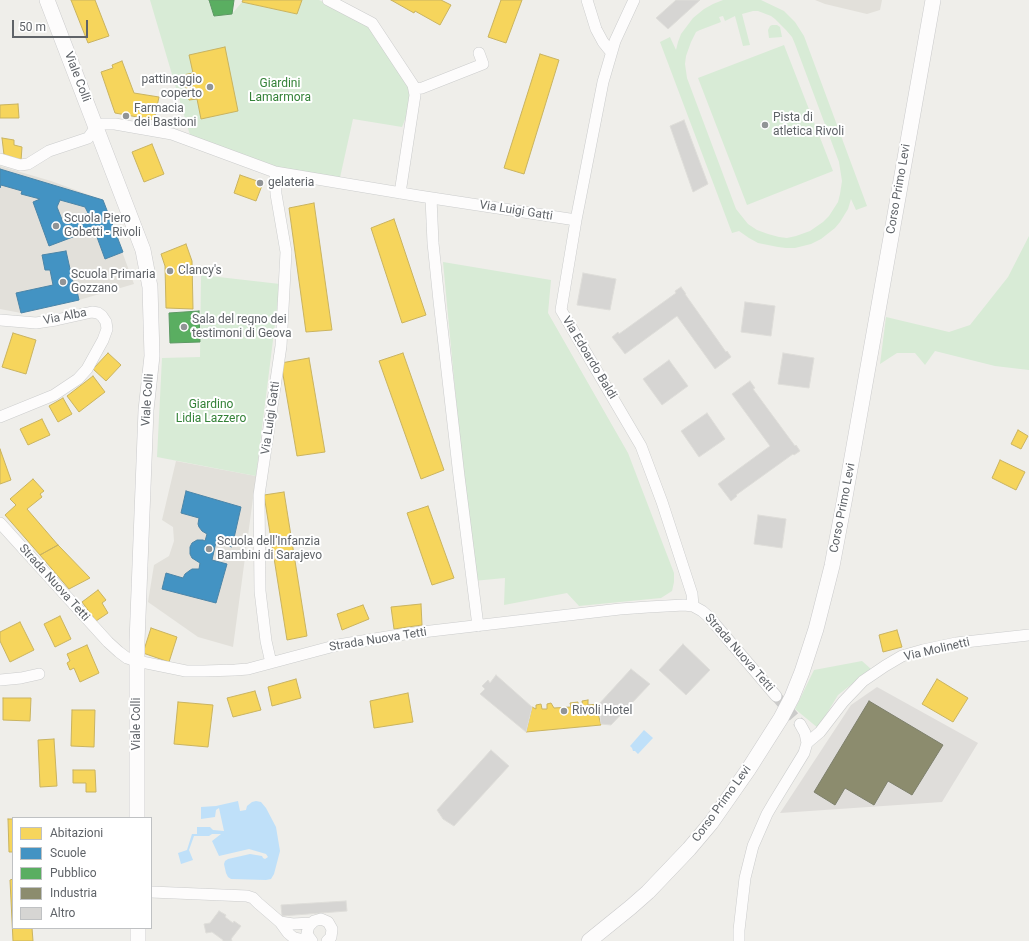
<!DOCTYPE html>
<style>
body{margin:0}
#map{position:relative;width:1029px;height:941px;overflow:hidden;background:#efeeea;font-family:Roboto,sans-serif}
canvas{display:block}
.legend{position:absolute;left:12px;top:817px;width:140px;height:112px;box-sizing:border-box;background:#fff;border:1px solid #bfc1c3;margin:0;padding:5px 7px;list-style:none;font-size:12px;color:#5f6368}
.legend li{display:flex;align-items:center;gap:8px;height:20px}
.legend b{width:20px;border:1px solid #bfc1c3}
.scale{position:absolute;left:12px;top:20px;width:76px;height:18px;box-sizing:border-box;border:2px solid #5f6368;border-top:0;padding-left:5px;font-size:12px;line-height:14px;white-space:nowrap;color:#5f6368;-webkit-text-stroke:3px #fff;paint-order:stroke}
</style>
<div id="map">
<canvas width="1029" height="941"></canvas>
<ul class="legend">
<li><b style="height:11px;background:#f6d55c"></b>Abitazioni</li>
<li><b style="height:11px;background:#4393c3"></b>Scuole</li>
<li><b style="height:11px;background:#5aae61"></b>Pubblico</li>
<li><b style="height:11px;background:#8c8c6e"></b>Industria</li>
<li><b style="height:11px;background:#d6d5d3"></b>Altro</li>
</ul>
<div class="scale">50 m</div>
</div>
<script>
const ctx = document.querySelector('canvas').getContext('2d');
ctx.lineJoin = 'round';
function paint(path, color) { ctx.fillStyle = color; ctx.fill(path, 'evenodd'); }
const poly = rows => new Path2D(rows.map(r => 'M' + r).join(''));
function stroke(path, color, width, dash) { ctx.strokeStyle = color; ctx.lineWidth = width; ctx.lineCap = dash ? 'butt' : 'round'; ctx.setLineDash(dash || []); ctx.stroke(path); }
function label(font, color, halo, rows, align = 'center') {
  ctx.font = font + ' Roboto,sans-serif'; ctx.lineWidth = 4; ctx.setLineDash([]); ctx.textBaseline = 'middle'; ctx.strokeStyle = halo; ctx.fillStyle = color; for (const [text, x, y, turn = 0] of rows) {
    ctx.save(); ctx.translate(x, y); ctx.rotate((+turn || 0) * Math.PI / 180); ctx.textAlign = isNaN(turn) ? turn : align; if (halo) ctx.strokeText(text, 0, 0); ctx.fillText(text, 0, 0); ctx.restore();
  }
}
const industrial = poly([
 [877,687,978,743,942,802,780,813,851,705]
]);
const education = poly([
 [815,0,882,0,880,10,867,14,825,4],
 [0,166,51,181,103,200,134,284,79,300,21,313,0,309],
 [176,461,256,476,233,647,198,637,148,602,154,565,169,556,174,541,173,527,162,520]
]);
const green = poly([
 [150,0,208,0,214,16,232,14,242,2,297,14,302,0,319,0,375,27,415,95,402,127,353,119,339,182,275,172,192,142],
 [723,0,761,0,784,11,795,22,804,36,867,206,856,210,851,199,848,209,840,222,835,228,821,239,811,244,795,248,786,248,778,247,758,243,749,238,739,231,732,233,660,42,670,37,676,50,678,42,681,34,693,18,704,9,713,4],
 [753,11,758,11,771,16,775,19,786,30,792,37,795,44,839,162,842,181,840,194,838,202,829,216,823,222,810,231,796,236,787,238,779,237,768,234,757,230,748,224,736,209,687,78,685,64,686,56,691,42,696,32,700,30,721,22,719,17,723,16,725,21,735,16,743,46,750,45,742,14],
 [772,25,777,25,780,27,782,37,769,38,768,30,770,26],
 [784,45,833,171,747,205,698,78],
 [1029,236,1029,370,995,366,935,351,925,365,915,353,897,353,880,364,886,317,949,332,970,325,1008,277],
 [443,262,551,280,548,313,628,453,674,573,674,582,672,591,661,598,579,606,567,593,504,605,505,578,473,581],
 [201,275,280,284,256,476,157,457,162,358,200,357],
 [862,661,871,669,838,695,818,728,795,709,814,670]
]);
const water = poly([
 [644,730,653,738,638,754,635,751,633,751,632,748,630,746],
 [238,801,240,811,246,810,247,806,252,802,256,801,261,802,266,808,276,827,280,851,274,874,271,879,266,880,231,879,228,877,226,873,224,864,225,861,228,859,250,854,262,856,263,858,265,859,268,857,266,854,249,849,219,856,212,841,221,834,212,834,209,836,194,836,189,850,193,860,181,864,178,853,187,850,192,834,197,834,197,827,210,827,213,830,224,831,219,808,216,810,215,817,201,819,201,807,216,806]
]);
const homes = poly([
 [71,0,95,0,109,36,88,43,71,0],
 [243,0,302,0,297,14,242,2,243,0],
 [391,0,441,0,451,5,440,25,415,11,414,13,391,0],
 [501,0,522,0,506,43,488,37,501,0],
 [225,47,238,111,201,119,197,99,189,100,183,75,193,73,189,55,225,47],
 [540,54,559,60,524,174,504,168,540,54],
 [122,61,134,93,159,97,154,120,115,113,101,72,113,68,112,65,122,61],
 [18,104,19,118,0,118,0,105,18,104],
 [2,138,14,140,14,145,22,147,21,161,4,155,2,138],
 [152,144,164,174,144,182,132,152,152,144],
 [240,175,263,183,256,201,234,193,240,175],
 [314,203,332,330,306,332,289,208,314,203],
 [394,219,426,315,402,323,371,228,394,219],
 [186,244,192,261,193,309,166,308,165,266,161,254,186,244],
 [13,333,36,340,26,374,2,367,13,333],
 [108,353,121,365,106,381,93,369,108,353],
 [403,353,444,470,421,479,379,361,403,353],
 [309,358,325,452,297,456,281,363,309,358],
 [93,376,105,392,79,412,67,396,93,376],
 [63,398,72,414,58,422,49,406,63,398],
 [42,419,50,435,28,445,20,429,42,419],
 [1018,430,1028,436,1021,449,1011,444,1018,430],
 [0,449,11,480,0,484,0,449],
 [1000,460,1025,472,1016,490,992,478,1000,460],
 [33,479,44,491,40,494,42,497,27,509,58,545,40,555,5,515,16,505,10,499,33,479],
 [284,492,307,636,287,640,264,495,284,492],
 [428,506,454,578,432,585,407,513,428,506],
 [58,545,90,578,69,589,40,555,58,545],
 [98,590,106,600,102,603,108,613,96,621,82,602,98,590],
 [421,604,422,625,394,629,391,607,421,604],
 [363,605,369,619,342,630,337,614,363,605],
 [60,616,71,639,55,647,44,624,60,616],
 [20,622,34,650,10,662,0,641,0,632,20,622],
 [151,628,177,637,169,662,143,653,151,628],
 [897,630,902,647,883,652,879,635,897,630],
 [87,645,99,673,80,682,74,668,70,670,67,663,70,661,67,654,87,645],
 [296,679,301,698,272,706,268,687,296,679],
 [937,679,968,698,953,722,922,704,937,679],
 [255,691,261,710,233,717,227,698,255,691],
 [408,693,413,722,374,728,370,701,408,693],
 [3,698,31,698,30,721,3,720,3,698],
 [588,700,588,705,599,704,598,713,601,725,526,732,532,707,536,709,536,705,541,704,542,709,547,709,547,704,551,703,554,708,571,707,570,703,578,702,578,707,583,706,582,701,588,700],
 [178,702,213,705,208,747,174,744,178,702],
 [72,710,95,710,94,747,71,746,72,710],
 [54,739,57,786,40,787,38,740,54,739],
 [73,770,95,770,96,792,86,792,86,783,73,783,73,770],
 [8,819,13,819,13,852,9,852,8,819],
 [13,879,13,928,32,928,33,941,13,941,10,880,13,879]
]);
const schools = poly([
 [0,169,103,200,123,252,105,259,94,229,49,246,33,202,40,199,21,194,22,191,1,185,0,188,0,169],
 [60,200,85,207,88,213,63,222,57,207,60,200],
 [66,251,73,282,75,282,79,300,21,313,16,293,53,285,50,270,45,270,42,255,66,251],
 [186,491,241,507,232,547,216,542,212,560,227,564,216,603,162,589,166,573,183,578,185,574,189,571,192,569,199,569,200,563,192,558,190,554,190,547,192,543,197,540,203,540,205,541,207,534,202,531,199,527,198,524,199,518,181,513,186,491]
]);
const public = poly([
 [209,0,234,0,232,14,214,16,209,0],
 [199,311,200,342,170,343,169,313,199,311]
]);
const industry = poly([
 [869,701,943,745,912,795,888,781,874,805,845,788,835,805,814,792,869,701]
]);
const building = poly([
 [676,0,700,0,668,29,656,18,676,0],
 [684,120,708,184,693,192,670,126,684,120],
 [583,273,616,279,610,310,577,305,583,273],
 [681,287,686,294,685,294,726,352,727,351,731,357,715,369,677,316,625,354,612,337,618,332,619,334,676,293,675,291,681,287],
 [745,302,775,306,771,336,741,332,745,302],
 [783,353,814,358,809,388,778,384,783,353],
 [669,360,688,386,662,405,643,379,669,360],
 [750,381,755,388,753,389,795,446,796,445,800,451,794,455,793,454,736,495,737,496,731,501,718,484,770,446,732,394,750,381],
 [707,413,725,439,699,457,681,431,707,413],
 [758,515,786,519,782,548,754,544,758,515],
 [683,644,710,670,686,695,659,670,683,644],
 [631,669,650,684,611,725,601,724,599,704,631,669],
 [496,675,532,707,526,732,480,694,485,689,482,686,488,680,490,683,496,675],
 [491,750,509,766,454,826,443,819,437,810,491,750],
 [346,901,347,911,282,916,281,905,346,901],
 [219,911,226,915,225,917,233,923,234,921,241,926,231,939,232,941,223,941,223,940,212,932,206,933,204,924,210,923,219,911]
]);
const streetTunnel = poly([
 [776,696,800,724]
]);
const street = poly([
 [328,0,372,23,413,85,415,95,400,193],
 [587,0,596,29,603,42,611,52],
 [634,0,615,41,603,82,576,220,561,310,641,446,662,502,692,594,693,606],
 [414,89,422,88,483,64,479,53],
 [0,159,20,165,28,164,49,151,88,138,96,127,102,124,115,124,172,134,275,172,419,196,576,220],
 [431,198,433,243,439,301,459,476,478,626],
 [0,320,36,323,56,320,92,312,98,313,102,316,106,322,107,329,103,340,87,369,78,379,54,395,0,417],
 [0,523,108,642,119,652,127,658,137,661,186,671,204,671,235,670,248,669,338,645,405,634,620,609,648,607,684,605,693,606,702,611,709,617,776,696],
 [271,663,266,641,260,591,259,495,281,346,286,252,276,194,275,172],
 [0,680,21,678,39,674],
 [807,743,820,732,843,702,863,681,885,666,902,656,923,650,956,643,1029,635],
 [151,892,247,896,253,898,258,903,280,922,288,933,294,938,299,939,311,941],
 [280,922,293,924,311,923],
 [312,941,309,937,307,933,309,926,314,921,321,919,328,922,332,929,331,937,327,941],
 [739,941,739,930,745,878,753,846,767,814,774,802,804,753,807,743,805,733,800,724]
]);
const secondary = poly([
 [47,0,143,250,150,287,152,356,146,410,137,642,137,818],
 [138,928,138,941],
 [589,941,631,907,648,892,689,849,711,823,748,770,781,718,792,697,802,672,816,629,832,566,845,497,933,0]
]);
const markers = [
 [210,87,4,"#919496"],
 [126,116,4,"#919496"],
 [765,125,4,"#919496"],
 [260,183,4,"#919496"],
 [56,226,4,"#919496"],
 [170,271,4,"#919496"],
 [63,282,4,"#919496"],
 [184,327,4,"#919496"],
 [209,549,4,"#919496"],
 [564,711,4,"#919496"]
];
const streetNames = [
 ["Viale Colli",77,77,69],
 ["Corso Primo Levi",899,189,-80],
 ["Via Luigi Gatti",516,211,9],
 ["Via Alba",65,317,-11],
 ["Via Edoardo Baldi",589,358,59],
 ["Viale Colli",148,400,-86],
 ["Via Luigi Gatti",271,418,-82],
 ["Corso Primo Levi",843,508,-79],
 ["Strada Nuova Tetti",54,583,48],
 ["Strada Nuova Tetti",378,640,-9],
 ["Via Molinetti",937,650,-13],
 ["Strada Nuova Tetti",739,653,49],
 ["Viale Colli",137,724,-90],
 ["Corso Primo Levi",722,804,-54]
];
const poiNames = [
 ["pattinaggio",202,80,"right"],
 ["coperto",202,94,"right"],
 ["Farmacia",134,109],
 ["dei Bastioni",134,123],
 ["Pista di",773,118],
 ["atletica Rivoli",773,132],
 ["gelateria",268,183],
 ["Scuola Piero",64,219],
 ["Gobetti - Rivoli",64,233],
 ["Clancy's",178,271],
 ["Scuola Primaria",71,275],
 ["Gozzano",71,289],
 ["Sala del regno dei",192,320],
 ["testimoni di Geova",192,334],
 ["Scuola dell'Infanzia",217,542],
 ["Bambini di Sarajevo",217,556],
 ["Rivoli Hotel",572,711]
];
const parkNames = [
 ["Giardini",280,84],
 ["Lamarmora",280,98],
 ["Giardino",211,405],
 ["Lidia Lazzero",211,419]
];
paint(industrial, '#dfddda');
paint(education, '#e2e0da');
paint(green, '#d8ebd6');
paint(water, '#bfe0f9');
paint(homes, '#f6d55c');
stroke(homes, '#c9b360', 1);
paint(schools, '#4393c3');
stroke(schools, '#4b85a8', 1);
paint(public, '#5aae61');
stroke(public, '#5c9863', 1);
paint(industry, '#8c8c6e');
stroke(industry, '#7e806c', 1);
paint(building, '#d6d5d3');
stroke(building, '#deddd9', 1);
stroke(streetTunnel, '#cbcbca', 11, [11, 5.5]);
stroke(street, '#cbcccc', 12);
stroke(secondary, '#cacacb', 16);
stroke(street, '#fdfcfc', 11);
stroke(secondary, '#fdfcfc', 15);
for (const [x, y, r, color] of markers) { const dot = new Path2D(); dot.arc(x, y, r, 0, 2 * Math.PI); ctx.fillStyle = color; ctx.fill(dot); stroke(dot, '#fff', 1.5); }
label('12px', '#5f6368', '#fff', streetNames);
label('12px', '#5f6368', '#fff', poiNames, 'left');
label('12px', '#348238', '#fff', parkNames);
</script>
